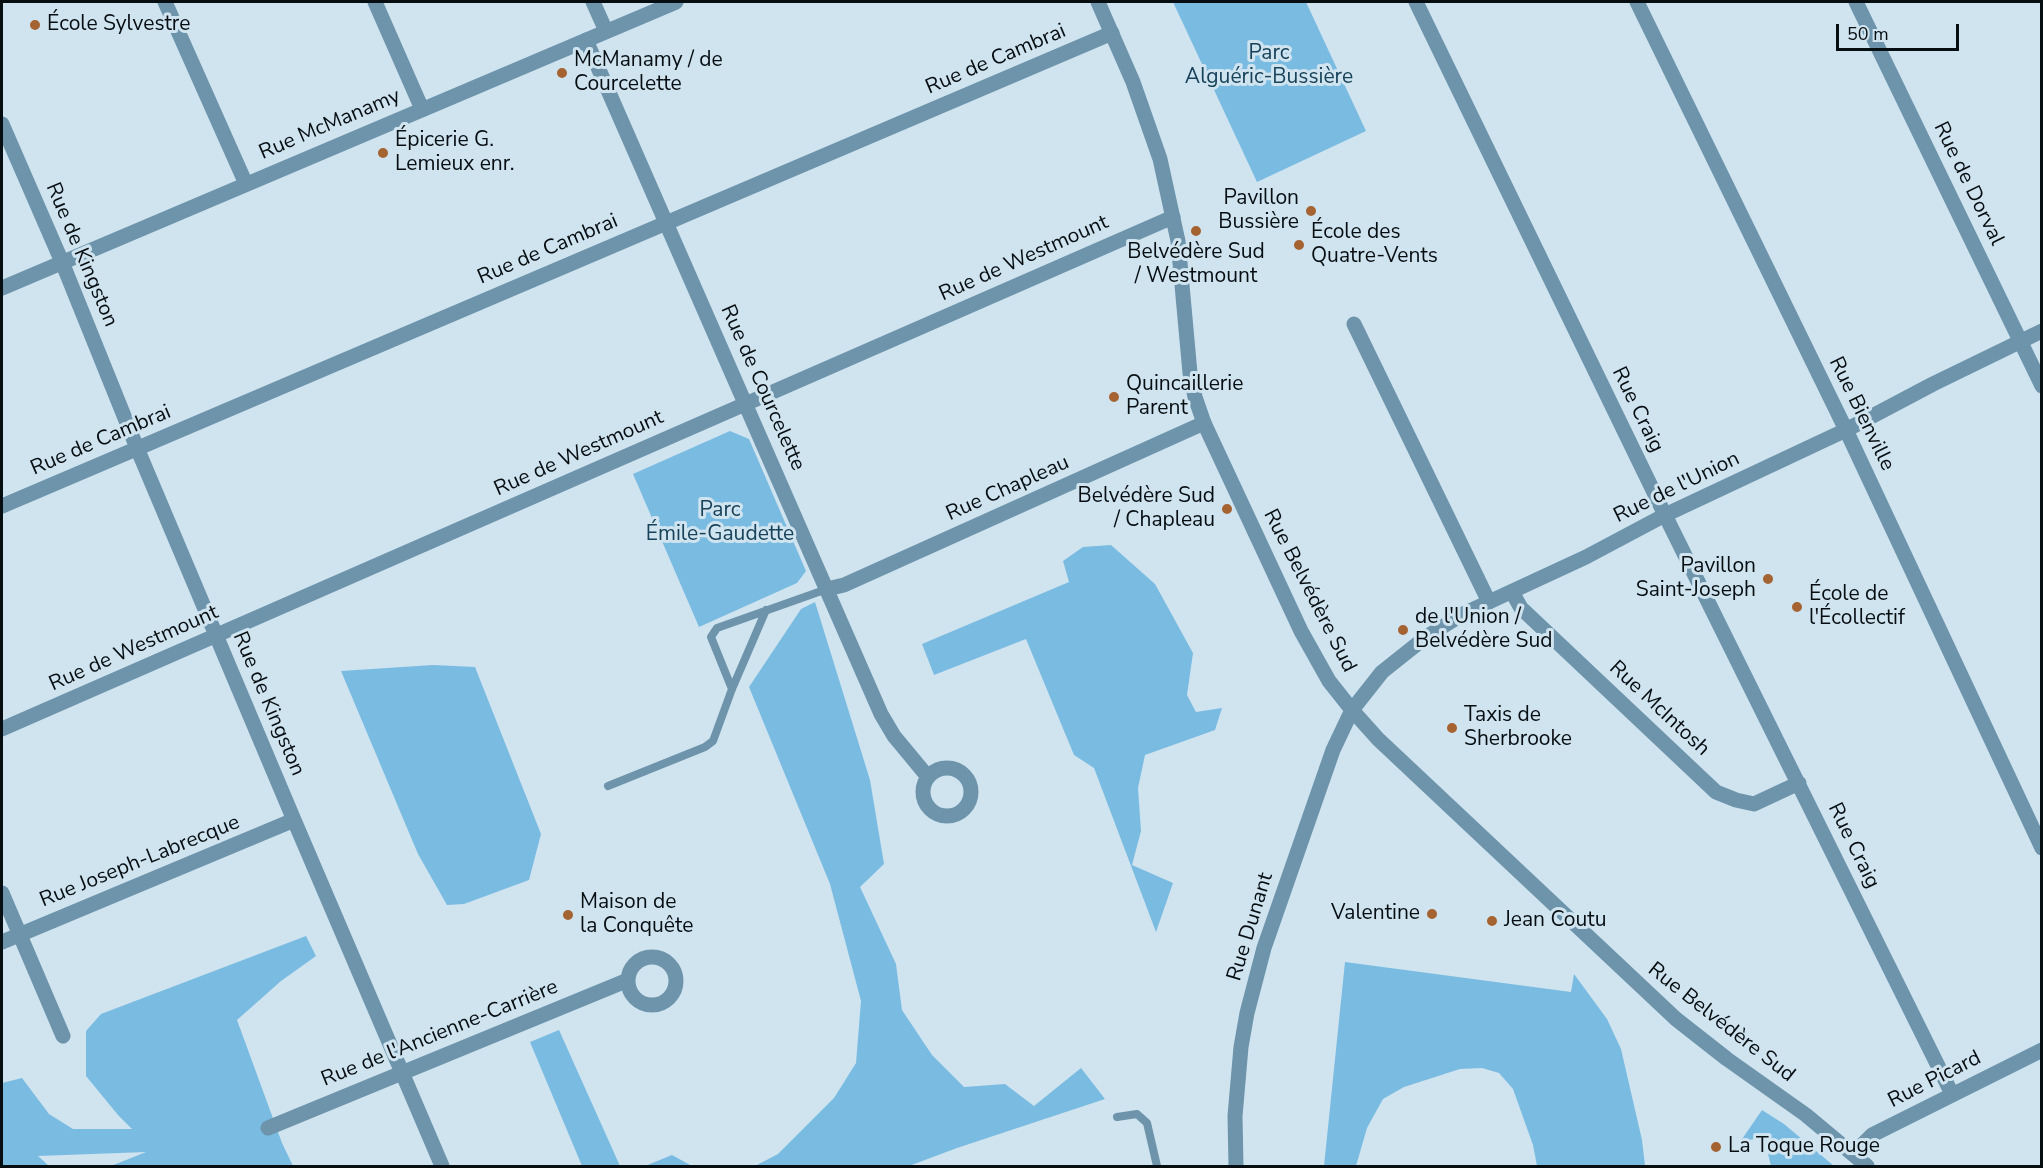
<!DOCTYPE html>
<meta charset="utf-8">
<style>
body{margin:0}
#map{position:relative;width:2043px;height:1168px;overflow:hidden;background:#d0e4f0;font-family:"Nunito Sans",sans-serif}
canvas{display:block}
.frame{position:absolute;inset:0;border:3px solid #070e12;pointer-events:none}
.scale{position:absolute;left:1836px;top:24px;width:123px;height:27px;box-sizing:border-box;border:3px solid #070e12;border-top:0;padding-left:8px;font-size:18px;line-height:21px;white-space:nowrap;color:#070e12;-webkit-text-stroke:4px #d0e4f0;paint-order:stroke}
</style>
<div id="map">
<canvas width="2043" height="1168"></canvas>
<div class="frame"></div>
<div class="scale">50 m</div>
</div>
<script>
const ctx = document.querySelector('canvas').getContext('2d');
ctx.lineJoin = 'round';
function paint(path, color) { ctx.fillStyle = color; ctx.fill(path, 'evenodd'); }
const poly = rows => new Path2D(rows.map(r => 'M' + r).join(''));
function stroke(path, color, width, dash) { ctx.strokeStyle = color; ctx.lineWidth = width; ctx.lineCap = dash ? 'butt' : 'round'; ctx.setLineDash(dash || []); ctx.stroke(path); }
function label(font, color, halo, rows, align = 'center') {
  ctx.font = font + ' "Nunito Sans",sans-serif'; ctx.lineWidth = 6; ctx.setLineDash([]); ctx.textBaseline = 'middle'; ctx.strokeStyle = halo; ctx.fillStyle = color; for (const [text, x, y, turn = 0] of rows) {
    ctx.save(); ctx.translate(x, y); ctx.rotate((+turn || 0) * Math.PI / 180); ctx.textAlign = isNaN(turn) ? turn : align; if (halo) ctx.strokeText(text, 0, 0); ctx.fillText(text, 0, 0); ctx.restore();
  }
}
const green = poly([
 [1173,2,1306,2,1366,131,1257,182],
 [730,431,749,439,806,571,797,583,699,627,633,474],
 [1111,545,1155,584,1193,653,1187,695,1196,712,1222,708,1215,730,1145,755,1138,788,1141,831,1132,865,1173,883,1156,932,1094,768,1074,755,1026,639,934,675,922,644,1069,582,1063,561,1083,547],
 [815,602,870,780,884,864,860,887,896,964,902,1010,932,1055,964,1087,1005,1084,1034,1106,1081,1068,1105,1099,957,1148,909,1166,755,1166,778,1154,834,1098,856,1063,861,1001,830,884,749,687,801,609],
 [433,665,475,667,541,834,529,880,464,904,447,905,418,854,341,671],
 [306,936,316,956,281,981,237,1020,282,1143,293,1166,111,1166,146,1152,38,1156,49,1166,2,1166,2,1083,22,1078,49,1114,73,1129,132,1129,118,1115,86,1076,86,1031,101,1014],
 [1345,962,1571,992,1574,974,1607,1019,1621,1049,1642,1140,1645,1166,1537,1166,1533,1145,1513,1089,1499,1073,1482,1068,1460,1069,1404,1087,1383,1099,1367,1128,1356,1166,1324,1166],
 [559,1030,620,1166,582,1166,530,1042],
 [1762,1110,1784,1124,1834,1166,1771,1166,1764,1137,1740,1142],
 [672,1155,692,1166,645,1166]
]);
const service = poly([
 [732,689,711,637,717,628,827,589],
 [608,786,705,747,713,741,732,689,766,610],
 [1117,1117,1137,1114,1147,1123,1157,1166]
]);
const minor = poly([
 [165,2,246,184],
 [375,2,422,109],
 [593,2,606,31],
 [1416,2,1665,515,1952,1094],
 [1637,2,1846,430,2042,848],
 [1856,2,2042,386],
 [586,40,881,714,894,736,928,777],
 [2,124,62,262,137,448,294,820,442,1166],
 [1354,324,1489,602],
 [2,506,1112,33],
 [827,589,844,585,1204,423],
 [1512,592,1521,608,1716,792,1736,800,1754,804,1799,783],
 [2,729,1173,217],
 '923 792a24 24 0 1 1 48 0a24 24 0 1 1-48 0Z',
 [2,893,63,1036],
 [2,942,294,820],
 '628 981a24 24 0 1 1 48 0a24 24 0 1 1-48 0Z',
 [268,1128,628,980],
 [1853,1154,1872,1135,2042,1050]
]);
const tertiary = poly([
 [1098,2,1133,82,1160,159,1178,241,1190,373,1195,397,1204,423,1301,631,1329,681,1352,710,1378,739,1676,1019,1727,1059,1806,1115,1867,1166],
 [2,288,676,2],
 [1236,1166,1235,1116,1241,1047,1247,1013,1264,948,1333,750,1352,710,1382,672,1426,637,1463,614,1586,557,1665,515,1846,430,1933,384,2042,331]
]);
const markers = [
 [35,25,6,"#a56331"],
 [562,73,6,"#a56331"],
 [383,153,6,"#a56331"],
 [1311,211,6,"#a56331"],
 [1196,231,6,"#a56331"],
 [1299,245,6,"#a56331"],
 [1114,397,6,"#a56331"],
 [1227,509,6,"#a56331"],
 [1768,579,6,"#a56331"],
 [1797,607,6,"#a56331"],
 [1403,630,6,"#a56331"],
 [1452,728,6,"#a56331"],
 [1432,914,6,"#a56331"],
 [568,915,6,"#a56331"],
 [1492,921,6,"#a56331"],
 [1716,1147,6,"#a56331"]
];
const poiNames = [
 ["École Sylvestre",47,25],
 ["McManamy / de",574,61],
 ["Courcelette",574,85],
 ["Épicerie G.",395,141],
 ["Lemieux enr.",395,165],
 ["Pavillon",1299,199,"right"],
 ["Bussière",1299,223,"right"],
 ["École des",1311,233],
 ["Quatre-Vents",1311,257],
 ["Belvédère Sud",1196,253,"center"],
 ["/ Westmount",1196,277,"center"],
 ["Quincaillerie",1126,385],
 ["Parent",1126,409],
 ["Belvédère Sud",1215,497,"right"],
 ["/ Chapleau",1215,521,"right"],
 ["Pavillon",1756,567,"right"],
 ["Saint-Joseph",1756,591,"right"],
 ["École de",1809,595],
 ["l'Écollectif",1809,619],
 ["de l'Union /",1415,618],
 ["Belvédère Sud",1415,642],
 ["Taxis de",1464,716],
 ["Sherbrooke",1464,740],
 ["Maison de",580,903],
 ["la Conquête",580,927],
 ["Valentine",1420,914,"right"],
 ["Jean Coutu",1504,921],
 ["La Toque Rouge",1728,1147]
];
const parkNames = [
 ["Parc",1269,54],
 ["Alguéric-Bussière",1269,78],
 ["Parc",720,511],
 ["Émile-Gaudette",720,535]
];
const streetNames = [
 ["Rue de Cambrai",996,60,-23],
 ["Rue McManamy",330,125,-23],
 ["Rue de Dorval",1968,184,64],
 ["Rue de Cambrai",548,250,-23],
 ["Rue de Kingston",81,255,67],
 ["Rue de Westmount",1024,259,-24],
 ["Rue de Courcelette",762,388,66],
 ["Rue Craig",1637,410,64],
 ["Rue Bienville",1861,414,64],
 ["Rue de Cambrai",101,441,-23],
 ["Rue de Westmount",579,454,-24],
 ["Rue de l'Union",1677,488,-26],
 ["Rue Chapleau",1008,489,-24],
 ["Rue Belvédère Sud",1309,591,63],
 ["Rue de Westmount",134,649,-24],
 ["Rue de Kingston",268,704,67],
 ["Rue McIntosh",1659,709,43],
 ["Rue Craig",1853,846,64],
 ["Rue Joseph-Labrecque",140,862,-22],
 ["Rue Dunant",1251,927,-73],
 ["Rue Belvédère Sud",1721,1023,38],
 ["Rue de l'Ancienne-Carrière",440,1034,-22],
 ["Rue Picard",1935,1080,-27]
];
paint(green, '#7abbe1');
stroke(service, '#6d94ab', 8);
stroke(minor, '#6d94ab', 15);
stroke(tertiary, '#6d94ab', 15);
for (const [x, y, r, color] of markers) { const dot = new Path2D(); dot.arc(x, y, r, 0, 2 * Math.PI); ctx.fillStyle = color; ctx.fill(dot); stroke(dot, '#d0e4f0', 2); }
label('21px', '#070e12', '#d0e4f0', poiNames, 'left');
label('21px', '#174259', '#d0e4f0', parkNames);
label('21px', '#070e12', '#d0e4f0', streetNames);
</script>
